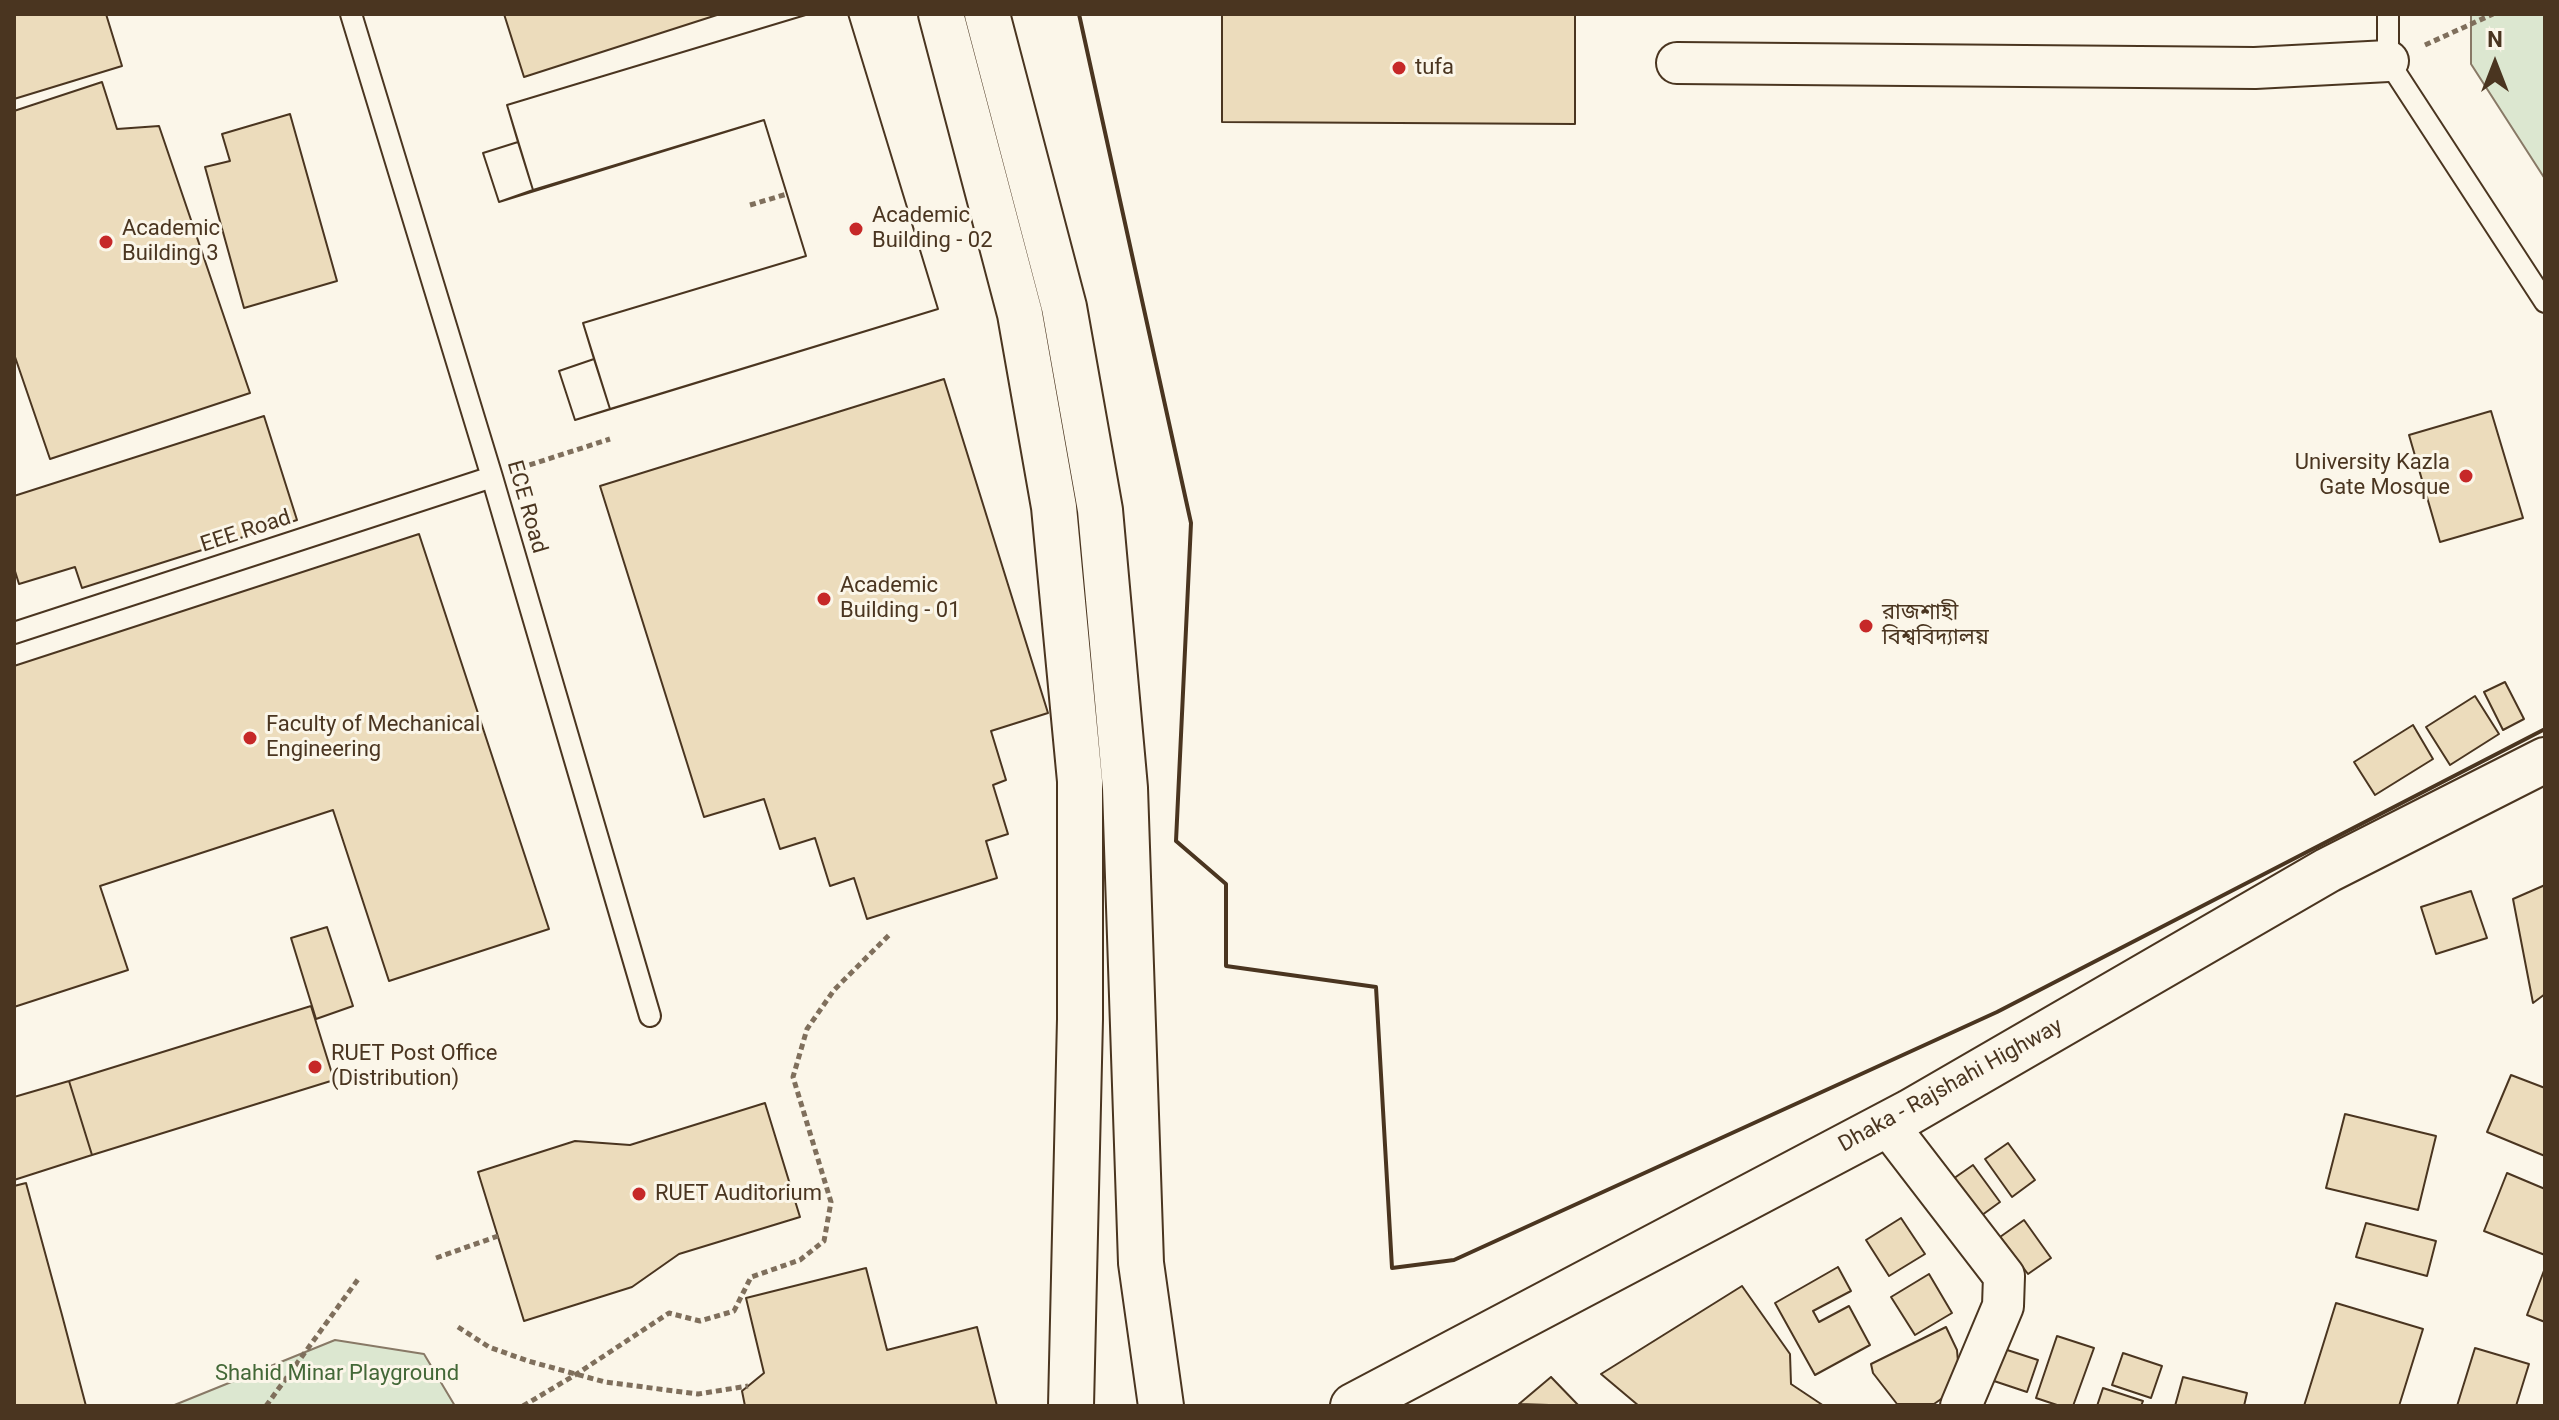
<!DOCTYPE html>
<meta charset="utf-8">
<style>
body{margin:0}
#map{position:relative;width:2559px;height:1420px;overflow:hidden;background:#fbf6e9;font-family:Roboto,sans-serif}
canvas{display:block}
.frame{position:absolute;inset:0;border:16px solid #4a3520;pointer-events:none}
.north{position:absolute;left:2455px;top:24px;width:80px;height:80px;-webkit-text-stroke:6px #fbf6e9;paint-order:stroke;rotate:0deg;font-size:22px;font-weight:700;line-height:32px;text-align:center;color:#4a3520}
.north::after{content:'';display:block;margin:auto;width:28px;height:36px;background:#4a3520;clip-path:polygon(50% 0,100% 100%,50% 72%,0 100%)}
</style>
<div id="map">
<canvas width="2559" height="1420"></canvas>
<div class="frame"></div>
<div class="north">N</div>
</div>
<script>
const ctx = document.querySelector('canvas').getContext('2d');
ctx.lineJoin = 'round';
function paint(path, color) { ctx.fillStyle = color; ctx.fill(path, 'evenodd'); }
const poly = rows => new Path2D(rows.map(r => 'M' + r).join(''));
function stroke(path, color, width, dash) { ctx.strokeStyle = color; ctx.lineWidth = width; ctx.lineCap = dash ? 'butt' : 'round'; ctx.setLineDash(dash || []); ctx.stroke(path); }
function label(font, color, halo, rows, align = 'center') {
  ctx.font = font + ' Roboto,"Noto Sans Bengali",sans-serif'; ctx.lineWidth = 6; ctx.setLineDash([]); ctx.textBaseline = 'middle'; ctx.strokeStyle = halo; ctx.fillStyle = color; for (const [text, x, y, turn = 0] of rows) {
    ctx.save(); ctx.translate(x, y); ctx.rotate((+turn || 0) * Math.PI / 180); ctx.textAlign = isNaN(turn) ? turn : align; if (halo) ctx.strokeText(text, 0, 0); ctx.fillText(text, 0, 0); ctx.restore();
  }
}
const green = poly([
 [2471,14,2545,14,2545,179,2471,64,2471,14],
 [335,1340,424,1354,455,1406,172,1406,335,1340]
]);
const building = poly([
 [14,14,106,14,122,66,14,99,14,14],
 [504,14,720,14,524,77,504,14],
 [809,14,848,14,938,309,575,420,559,371,594,359,583,323,806,256,764,120,499,202,483,153,518,142,507,105,809,14],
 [809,14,848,14,938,309,610,409,583,323,806,256,764,120,533,190,507,105,809,14],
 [1222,14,1575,14,1575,124,1222,122,1222,14],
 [102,82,117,129,159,126,250,393,50,459,14,354,14,111,102,82],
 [290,114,337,281,244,308,205,167,230,161,222,134,290,114],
 [518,142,533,190,499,202,483,153,518,142],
 [594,359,610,409,575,420,559,371,594,359],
 [944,379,1048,713,991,731,1006,780,993,785,1008,834,986,841,997,878,867,919,854,878,830,886,815,838,780,849,764,799,704,817,600,486,944,379],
 [2491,411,2523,518,2440,542,2409,435,2491,411],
 [264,416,297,520,82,588,75,567,19,584,14,568,14,496,264,416],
 [419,534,549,929,389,981,333,810,100,886,128,970,14,1007,14,666,419,534],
 [2505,682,2524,719,2503,730,2484,692,2505,682],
 [2475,696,2499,734,2450,765,2426,727,2475,696],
 [2413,725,2433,759,2375,795,2354,762,2413,725],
 [2545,885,2545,994,2533,1003,2513,899,2545,885],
 [2471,891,2487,938,2436,954,2421,907,2471,891],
 [327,927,353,1006,316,1019,291,938,327,927],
 [311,1006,334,1080,92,1155,69,1081,311,1006],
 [2511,1075,2545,1088,2545,1156,2487,1132,2511,1075],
 [69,1081,92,1155,14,1180,14,1097,69,1081],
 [765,1103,800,1217,679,1254,632,1287,524,1321,478,1172,575,1141,630,1145,765,1103],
 [2345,1114,2436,1136,2418,1210,2326,1188,2345,1114],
 [2008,1143,2035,1180,2012,1197,1985,1159,2008,1143],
 [1973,1165,2000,1202,1978,1218,1950,1181,1973,1165],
 [2507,1173,2545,1189,2545,1255,2484,1231,2507,1173],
 [26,1183,62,1315,86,1406,14,1406,14,1186,26,1183],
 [1901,1218,1925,1254,1889,1276,1866,1240,1901,1218],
 [2024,1220,2051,1258,2028,1274,2000,1237,2024,1220],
 [2366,1223,2436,1241,2427,1276,2356,1257,2366,1223],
 [1838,1267,1851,1291,1813,1311,1819,1322,1849,1306,1870,1345,1815,1375,1775,1303,1838,1267],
 [866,1268,887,1350,977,1327,997,1406,745,1406,742,1391,764,1373,746,1298,866,1268],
 [2545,1268,2545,1322,2527,1315,2545,1268],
 [1929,1274,1952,1313,1915,1335,1891,1297,1929,1274],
 [1742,1286,1790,1354,1791,1384,1824,1406,1639,1406,1601,1374,1742,1286],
 [2336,1303,2423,1329,2399,1406,2304,1406,2336,1303],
 [1946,1327,1957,1350,1959,1374,1951,1392,1934,1404,1897,1404,1873,1373,1871,1364,1946,1327],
 [2057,1336,2094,1348,2073,1406,2060,1406,2036,1398,2057,1336],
 [1998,1347,2038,1360,2027,1392,1988,1379,1998,1347],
 [2475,1348,2529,1364,2516,1406,2457,1406,2475,1348],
 [2123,1353,2162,1366,2151,1398,2112,1385,2123,1353],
 [1551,1377,1579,1406,1519,1404,1551,1377],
 [2183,1377,2247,1393,2244,1406,2175,1406,2183,1377],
 [2103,1388,2143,1401,2141,1406,2097,1406,2103,1388]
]);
const path = poly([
 [2425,45,2493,14],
 [750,205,787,194],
 [520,468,610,439],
 [436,1258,498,1236],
 [458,1327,489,1347,528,1361,605,1382,698,1394,748,1386],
 [266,1406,359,1278],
 [523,1406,575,1375,669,1313,700,1321,734,1311,751,1277,800,1260,824,1241,831,1202,793,1077,807,1029,834,990,890,934]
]);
const service = poly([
 [351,14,492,477,650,1016],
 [2388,14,2388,61,2545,302],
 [14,633,492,477]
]);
const minor = poly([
 [1677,63,2255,68,2388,61],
 [1887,1124,2004,1276,2003,1306,1961,1406]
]);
const secondary = poly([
 [941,14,1020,314,1054,507,1080,781,1080,1019,1071,1406],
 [987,14,1064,307,1100,510,1125,788,1141,1263,1161,1406]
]);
const trunk = poly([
 [1353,1406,1910,1112,2328,870,2545,760]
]);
const wall = poly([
 [1079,14,1191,523,1176,841,1226,884,1226,966,1376,987,1392,1268,1454,1260,1997,1012,2545,729]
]);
const markers = [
 [1399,68,8,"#c62828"],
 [856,229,8,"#c62828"],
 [106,242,8,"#c62828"],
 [2466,476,8,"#c62828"],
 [824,599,8,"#c62828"],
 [1866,626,8,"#c62828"],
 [250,738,8,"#c62828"],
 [315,1067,8,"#c62828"],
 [639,1194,8,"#c62828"]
];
const poiNames = [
 ["tufa",1415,68],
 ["Academic",872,216],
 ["Building - 02",872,241],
 ["Academic",122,229],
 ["Building 3",122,254],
 ["University Kazla",2450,463,"right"],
 ["Gate Mosque",2450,488,"right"],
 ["Academic",840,586],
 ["Building - 01",840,611],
 ["রাজশাহী",1882,613],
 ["বিশ্ববিদ্যালয়",1882,638],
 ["Faculty of Mechanical",266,725],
 ["Engineering",266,750],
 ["RUET Post Office",331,1054],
 ["(Distribution)",331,1079],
 ["RUET Auditorium",655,1194]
];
const streetNames = [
 ["ECE Road",526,507,74],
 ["EEE Road",246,532,-18],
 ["Dhaka - Rajshahi Highway",1951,1086,-29]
];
const parkNames = [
 ["Shahid Minar Playground",337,1374]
];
paint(green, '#dce7d0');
stroke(green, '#887966', 2);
paint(building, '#ecdcbc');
stroke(building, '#4a3520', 2);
stroke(service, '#4a3520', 24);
stroke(minor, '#4a3520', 44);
stroke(secondary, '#4a3520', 48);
stroke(trunk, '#4a3520', 48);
stroke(path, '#7f6f5c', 5, [6, 4]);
stroke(service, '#fbf6e9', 20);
stroke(minor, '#fbf6e9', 40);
stroke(secondary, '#fbf6e9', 44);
stroke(trunk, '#fbf6e9', 44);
stroke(wall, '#4a3520', 4);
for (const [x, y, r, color] of markers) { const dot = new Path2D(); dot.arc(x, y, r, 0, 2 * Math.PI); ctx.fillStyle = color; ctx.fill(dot); stroke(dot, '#fbf6e9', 3); }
label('22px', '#4a3520', '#fbf6e9', poiNames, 'left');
label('22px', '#4a3520', '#fbf6e9', streetNames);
label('22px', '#436837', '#fbf6e9', parkNames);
</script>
